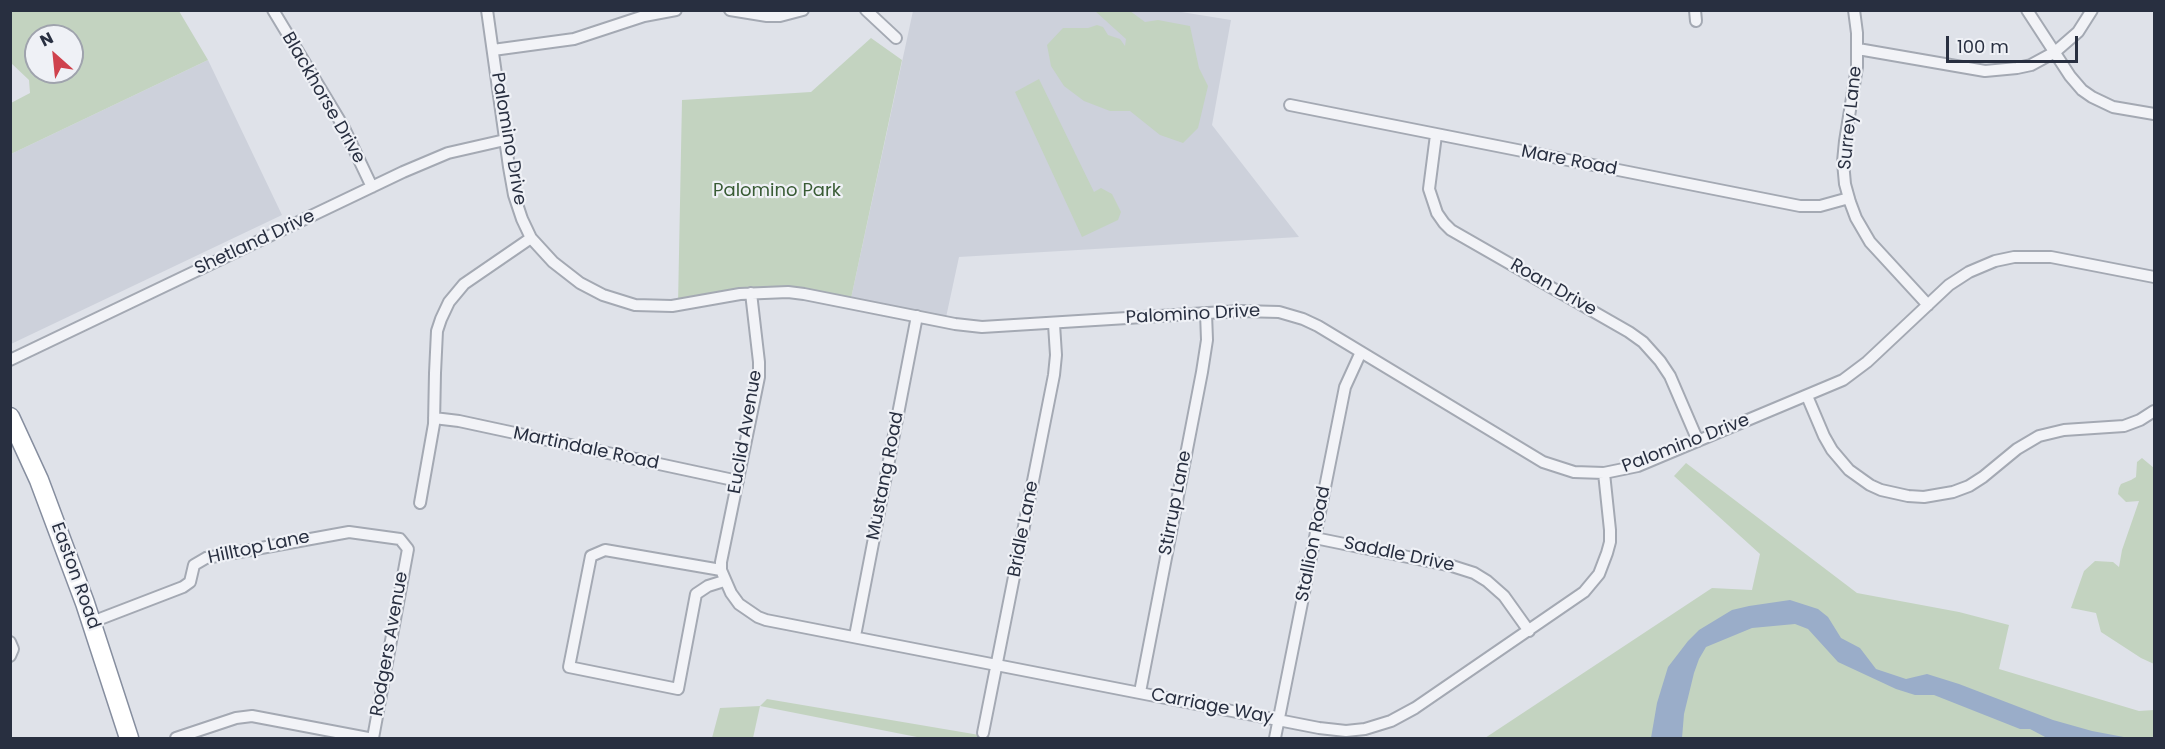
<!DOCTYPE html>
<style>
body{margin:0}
#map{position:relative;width:2165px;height:749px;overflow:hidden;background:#dfe2e9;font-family:Poppins,sans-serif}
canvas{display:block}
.frame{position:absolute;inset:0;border:12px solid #282f40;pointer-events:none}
.north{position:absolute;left:24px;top:24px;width:60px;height:60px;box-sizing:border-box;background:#eff1f6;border:2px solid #9fa3ad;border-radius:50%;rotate:333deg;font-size:16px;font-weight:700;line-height:24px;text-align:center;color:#282f40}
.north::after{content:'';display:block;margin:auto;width:21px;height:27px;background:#cf424d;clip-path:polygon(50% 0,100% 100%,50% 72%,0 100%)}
.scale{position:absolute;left:1946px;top:36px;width:132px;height:27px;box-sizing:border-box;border:3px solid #282f40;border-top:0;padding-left:8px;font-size:18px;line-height:21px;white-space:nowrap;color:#282f40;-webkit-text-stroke:4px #eff1f6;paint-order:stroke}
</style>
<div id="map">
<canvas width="2165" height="749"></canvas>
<div class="frame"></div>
<div class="north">N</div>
<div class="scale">100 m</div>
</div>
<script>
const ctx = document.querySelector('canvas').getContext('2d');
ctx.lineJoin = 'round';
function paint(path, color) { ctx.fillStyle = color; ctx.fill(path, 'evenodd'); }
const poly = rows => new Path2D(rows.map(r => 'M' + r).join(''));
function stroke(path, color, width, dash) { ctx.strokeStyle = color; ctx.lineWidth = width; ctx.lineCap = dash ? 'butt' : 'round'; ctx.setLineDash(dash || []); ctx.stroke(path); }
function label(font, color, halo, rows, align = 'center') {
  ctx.font = font + ' Poppins,sans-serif'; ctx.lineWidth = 4.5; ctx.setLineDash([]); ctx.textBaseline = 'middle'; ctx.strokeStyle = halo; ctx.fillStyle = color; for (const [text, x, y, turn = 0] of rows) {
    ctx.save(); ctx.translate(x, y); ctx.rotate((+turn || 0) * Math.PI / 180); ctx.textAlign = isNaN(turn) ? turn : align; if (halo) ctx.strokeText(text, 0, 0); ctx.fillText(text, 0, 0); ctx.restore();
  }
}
const built = poly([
 [1169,10,1231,20,1212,125,1299,237,959,257,945,322,850,303,913,11],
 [208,60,282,215,11,344,11,154]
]);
const green = poly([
 [11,10,179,11,208,60,11,154,11,103,30,93,29,80,11,63],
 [36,36,72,36,72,72,36,72],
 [1095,11,1130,11,1145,22,1158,20,1190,26,1199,68,1208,86,1198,128,1183,143,1160,135,1130,111,1110,111,1084,101,1064,86,1051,66,1047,45,1063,28,1088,28,1097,25,1103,27,1108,35,1120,39,1125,46,1126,39],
 [871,38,902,60,850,303,788,292,678,305,682,100,811,92],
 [1039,79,1094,192,1101,188,1112,194,1121,212,1118,220,1082,237,1015,92],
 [2142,458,2154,468,2154,664,2141,658,2101,632,2096,613,2071,608,2084,571,2095,561,2113,562,2119,567,2122,550,2139,501,2126,502,2118,494,2119,488,2121,484,2131,480,2136,477,2137,462],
 [1686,463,1857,593,1959,612,2009,625,1999,669,2139,711,2154,710,2154,738,1485,738,1712,588,1752,590,1760,554,1674,476],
 [767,699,997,738,922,738,760,706,753,738,712,738,720,708,760,706]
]);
const water = poly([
 [1790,600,1818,609,1828,617,1841,638,1860,648,1876,669,1906,679,1927,674,1959,684,2053,720,2092,731,2129,738,2047,738,2030,729,2020,729,1934,695,1915,695,1896,689,1838,662,1808,629,1795,624,1752,628,1706,647,1699,659,1694,673,1684,714,1682,738,1651,738,1657,703,1668,667,1688,641,1699,630,1732,610,1749,606]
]);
const minor = poly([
 [273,10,343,126,372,187],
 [487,10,509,167,514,195,522,219,531,238,553,262,580,283,603,295,635,305,672,306,740,294,788,292,804,294,955,324,982,327,1240,311,1279,312,1303,319,1318,326,1543,462,1574,472,1604,473,1638,466,1843,380,1867,362,1949,285,1969,272,1995,261,2014,257,2051,257,2154,277],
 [730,10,767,16,780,16,803,10],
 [866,10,896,38],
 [1695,10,1696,21],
 [1854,10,1857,33,1857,67,1845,141,1843,162,1845,184,1850,202,1856,218,1870,242,1928,305],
 [2027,10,2070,76,2082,90,2092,97,2113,107,2154,114],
 [1858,49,1985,71,2017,68,2031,65,2055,52,2078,32,2092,10],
 [493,50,574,39,644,16,676,10],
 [1290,105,1800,206,1820,206,1849,198],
 [1436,135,1429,189,1437,213,1444,223,1451,230,1629,332,1643,342,1660,361,1670,376,1698,441],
 [751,293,759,362,759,377,721,562,721,570,731,593,739,604,758,617,766,620,1319,728,1346,731,1365,729,1391,721,1415,708,1584,592,1599,574,1607,553,1610,542,1610,530,1604,473],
 [10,360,403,172,448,153,505,140],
 [1807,396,1824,436,1832,450,1849,470,1870,485,1881,490,1908,496,1924,497,1953,492,1969,486,1983,477,2017,449,2039,436,2064,430,2124,426,2140,420,2154,411],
 [434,418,459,421,738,481],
 [420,503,434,424,435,373,437,331,441,319,449,302,464,284,531,238],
 [1315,538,1452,566,1474,573,1487,581,1504,596,1529,631],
 [721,570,605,550,591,556,569,667,678,689,696,594,708,586,724,581],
 [92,622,183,587,190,582,194,565,206,558,349,532,400,539,408,549,373,738],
 [855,636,917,316],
 [10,642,13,649,10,656],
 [1140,692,1202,372,1207,340,1206,313],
 [983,733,1054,375,1056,355,1054,324],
 [176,738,236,718,252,716,368,738],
 [1275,738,1345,387,1361,352]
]);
const trunk = poly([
 [10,417,39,480,85,603,129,738]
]);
const streetNames = [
 ["Blackhorse Drive",323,98,60],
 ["Surrey Lane",1851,118,-84],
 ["Palomino Drive",508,139,80],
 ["Mare Road",1569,161,11],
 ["Shetland Drive",255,243,-25],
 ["Roan Drive",1553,288,30],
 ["Palomino Drive",1193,315,-3],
 ["Euclid Avenue",746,432,-80],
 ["Palomino Drive",1686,444,-21],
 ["Martindale Road",586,449,12],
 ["Mustang Road",886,476,-79],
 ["Stirrup Lane",1176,503,-79],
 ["Bridle Lane",1024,529,-79],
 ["Stallion Road",1314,544,-79],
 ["Hilltop Lane",259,548,-12],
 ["Saddle Drive",1399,555,12],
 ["Easton Road",75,576,70],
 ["Rodgers Avenue",390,644,-80],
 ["Carriage Way",1212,707,11]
];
const parkNames = [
 ["Palomino Park",777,191]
];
paint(built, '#cdd1db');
paint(green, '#c3d3c0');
paint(water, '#9aadc9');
stroke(minor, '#a4a9b3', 14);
stroke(trunk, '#868e9f', 21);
stroke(minor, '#f2f3f7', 10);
stroke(trunk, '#fff', 18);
label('18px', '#282f40', '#eff1f6', streetNames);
label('18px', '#395c35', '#eff1f6', parkNames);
</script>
